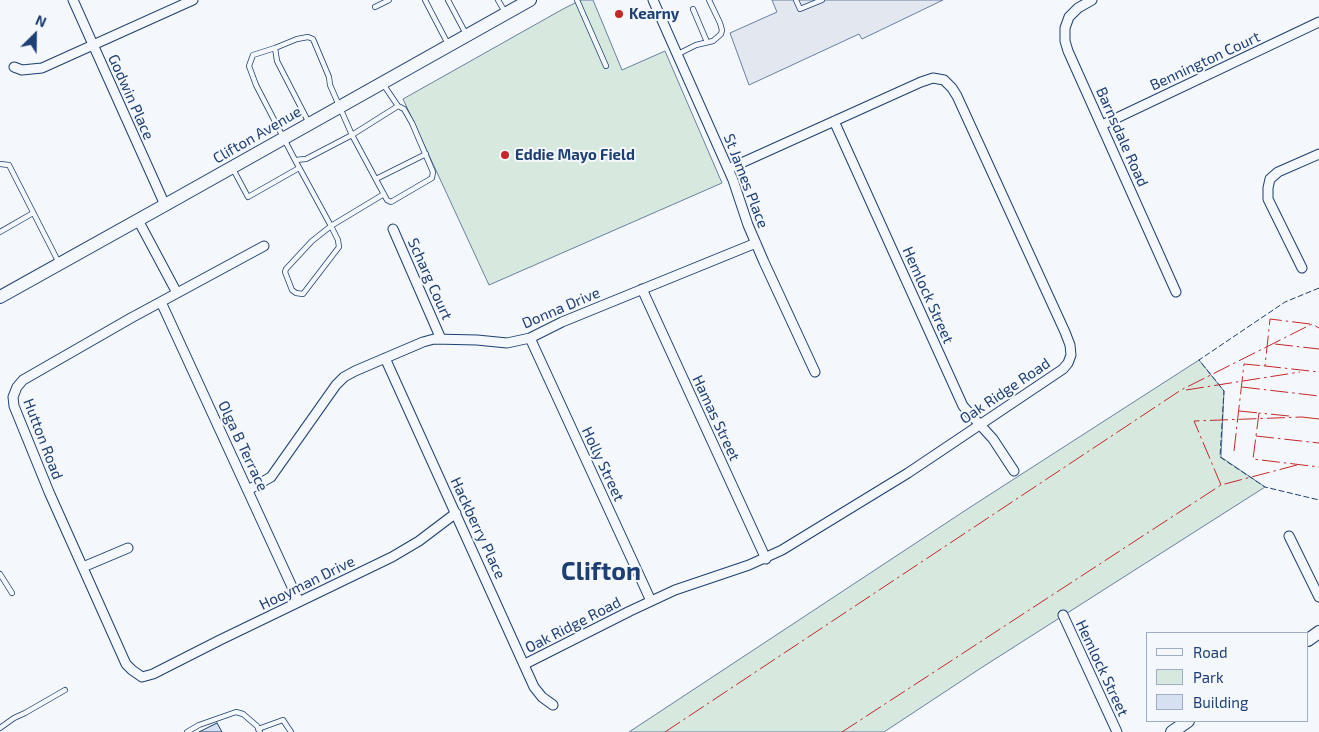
<!DOCTYPE html>
<style>
body{margin:0}
#map{position:relative;width:1319px;height:732px;overflow:hidden;background:#f4f7fb;font-family:"Exo 2",sans-serif}
canvas{display:block}
.legend{position:absolute;left:1146px;top:632px;width:162px;height:90px;box-sizing:border-box;background:#f4f7fb;border:1px solid #9eadc5;margin:0;padding:6px 9px;list-style:none;font-size:15px;color:#1d3f73}
.legend li{display:flex;align-items:center;gap:10px;height:25px}
.legend b{width:25px;border:1px solid #9eadc5}
.north{position:absolute;left:10px;top:10px;width:50px;height:50px;-webkit-text-stroke:4px #f4f7fb;paint-order:stroke;rotate:23deg;font-size:14px;font-weight:700;line-height:20px;text-align:center;color:#1d3f73}
.north::after{content:'';display:block;margin:auto;width:18px;height:22px;background:#1d3f73;clip-path:polygon(50% 0,100% 100%,50% 72%,0 100%)}
</style>
<div id="map">
<canvas width="1319" height="732"></canvas>
<ul class="legend">
<li><b style="height:6px;background:#f4f7fb"></b>Road</li>
<li><b style="height:14px;background:#d7e8df"></b>Park</li>
<li><b style="height:14px;background:#d5e0f0"></b>Building</li>
</ul>
<div class="north">N</div>
</div>
<script>
const ctx = document.querySelector('canvas').getContext('2d');
ctx.lineJoin = 'round';
function paint(path, color) { ctx.fillStyle = color; ctx.fill(path, 'evenodd'); }
const poly = rows => new Path2D(rows.map(r => 'M' + r).join(''));
function stroke(path, color, width, dash) { ctx.strokeStyle = color; ctx.lineWidth = width; ctx.lineCap = dash ? 'butt' : 'round'; ctx.setLineDash(dash || []); ctx.stroke(path); }
function label(font, color, halo, rows, align = 'center') {
  ctx.font = font + ' "Exo 2",sans-serif'; ctx.lineWidth = 4; ctx.setLineDash([]); ctx.textBaseline = 'middle'; ctx.strokeStyle = halo; ctx.fillStyle = color; for (const [text, x, y, turn = 0] of rows) {
    ctx.save(); ctx.translate(x, y); ctx.rotate((+turn || 0) * Math.PI / 180); ctx.textAlign = isNaN(turn) ? turn : align; if (halo) ctx.strokeText(text, 0, 0); ctx.fillText(text, 0, 0); ctx.restore();
  }
}
const green = poly([
 [581,0,593,0,622,70,665,51,722,183,489,285,403,99,563,9,581,0],
 [1199,360,1224,391,1221,457,1265,487,981,668,884,732,629,732,972,506,1199,360]
]);
const parking = poly([
 [772,0,943,0,862,39,859,34,749,85,730,33,777,12,772,0]
]);
const building = poly([
 [217,723,222,732,199,732,217,723]
]);
const lane = poly([
 [425,0,448,44],
 [448,0,466,34],
 [498,0,505,12],
 [577,0,606,66],
 [796,0,800,9,822,0],
 [375,7,389,0],
 [693,9,707,42],
 [275,48,253,55,249,66,256,85,295,160,306,159,352,135,398,106,383,84],
 [678,54,696,45,713,41,721,34,722,30,720,23,709,0],
 [309,123,277,61,275,48,297,39,308,37,313,39,329,77,330,85,352,135,387,200,391,202,432,178,433,172,412,123,404,109,398,106],
 [295,160,331,226,338,240,339,247,303,294,296,293,292,290,285,272,286,269,312,241,331,226,384,194],
 [0,164,9,165,59,263],
 [233,169,248,197,299,168],
 [376,179,426,154],
 [0,232,33,213],
 [0,574,12,593],
 [0,728,14,718,25,713,65,690],
 [258,729,283,720,291,732],
 [187,732,199,725,236,712,243,714,257,726,260,732]
]);
const street = poly([
 [73,0,165,205],
 [653,0,733,180,748,225,764,262,815,372],
 [1092,0,1078,8,1069,17,1065,28,1065,41,1068,51,1176,292],
 [14,67,22,70,42,68,193,0],
 [834,121,963,406,993,439,1014,471],
 [1102,125,1319,22],
 [138,220,177,293],
 [393,229,441,339],
 [264,246,131,318,23,380,17,387,13,397,14,406,49,492,126,664,132,670,142,677,153,674,220,640,392,557,419,541,456,513],
 [1302,268,1268,199,1268,188,1270,179,1278,172,1319,154],
 [642,289,766,559],
 [161,302,299,602],
 [530,338,651,601],
 [385,358,534,687,542,697,553,705],
 [248,490,271,477,336,385,344,377,355,371,423,342,434,339,477,340,507,343,530,338,562,322,756,243],
 [1289,536,1319,597],
 [83,567,128,548],
 [1063,615,1117,732],
 [525,664,630,611,675,590,749,565,782,550,908,473,1063,369,1068,363,1071,355,1070,345,1065,332,957,96,952,88,944,80,933,78,921,82,728,169]
]);
const secondary = poly([
 [0,297,165,205,530,0],
 [1308,640,1319,632],
 [1172,732,1188,721]
]);
const fence = poly([
 [1319,288,1285,302,1199,360,1224,391,1220,457,1265,487,1319,500]
]);
const power = poly([
 [1310,324,1270,319,1265,366,1319,372],
 [1275,344,1319,349],
 [1242,387,1319,396],
 [1186,390,1300,372],
 [1239,411,1259,413],
 [1289,416,1259,413,1253,459,1319,467],
 [1302,417,1319,419],
 [1256,436,1319,443],
 [1234,451,1244,364,1265,366],
 [1221,485,1194,421,1302,417],
 [665,732,1181,390,1312,324,1319,328],
 [842,732,1221,485,1297,465]
]);
const markers = [
 [619,14,5,"#c62828"],
 [505,155,5,"#c62828"]
];
const poiNames = [
 ["Kearny",629,14],
 ["Eddie Mayo Field",515,155]
];
const streetNames = [
 ["Bennington Court",1205,61,-25],
 ["Godwin Place",131,97,66],
 ["Clifton Avenue",257,135,-30],
 ["Barnsdale Road",1122,137,66],
 ["St James Place",746,181,69],
 ["Scharg Court",430,279,66],
 ["Hemlock Street",928,295,66],
 ["Donna Drive",561,308,-23],
 ["Oak Ridge Road",1005,391,-34],
 ["Hamas Street",716,418,65],
 ["Hutton Road",43,439,69],
 ["Olga B Terrace",243,446,65],
 ["Holly Street",603,464,65],
 ["Hackberry Place",478,528,65],
 ["Hooyman Drive",307,583,-26],
 ["Oak Ridge Road",573,625,-27],
 ["Hemlock Street",1102,668,65]
];
const townNames = [
 ["Clifton",601,572]
];
paint(green, '#d7e8df');
stroke(green, '#687fa3', 1);
paint(parking, '#e3e8f0');
stroke(parking, '#687fa3', 1);
paint(building, '#d5e0f0');
stroke(building, '#1d3f73', 1);
stroke(lane, '#1d3f73', 6);
stroke(street, '#1d3f73', 11);
stroke(secondary, '#1d3f73', 14);
stroke(lane, '#f4f7fb', 4.5);
stroke(street, '#f4f7fb', 9);
stroke(secondary, '#f4f7fb', 12);
stroke(fence, '#1d3f73', 1, [6, 2.5]);
stroke(power, '#c62828', 1, [18, 4, 2.5, 4]);
for (const [x, y, r, color] of markers) { const dot = new Path2D(); dot.arc(x, y, r, 0, 2 * Math.PI); ctx.fillStyle = color; ctx.fill(dot); stroke(dot, '#f4f7fb', 2); }
label('bold 15px', '#1d3f73', '#f4f7fb', poiNames, 'left');
label('15px', '#1d3f73', '#f4f7fb', streetNames);
label('bold 25px', '#1d3f73', '#f4f7fb', townNames);
</script>
